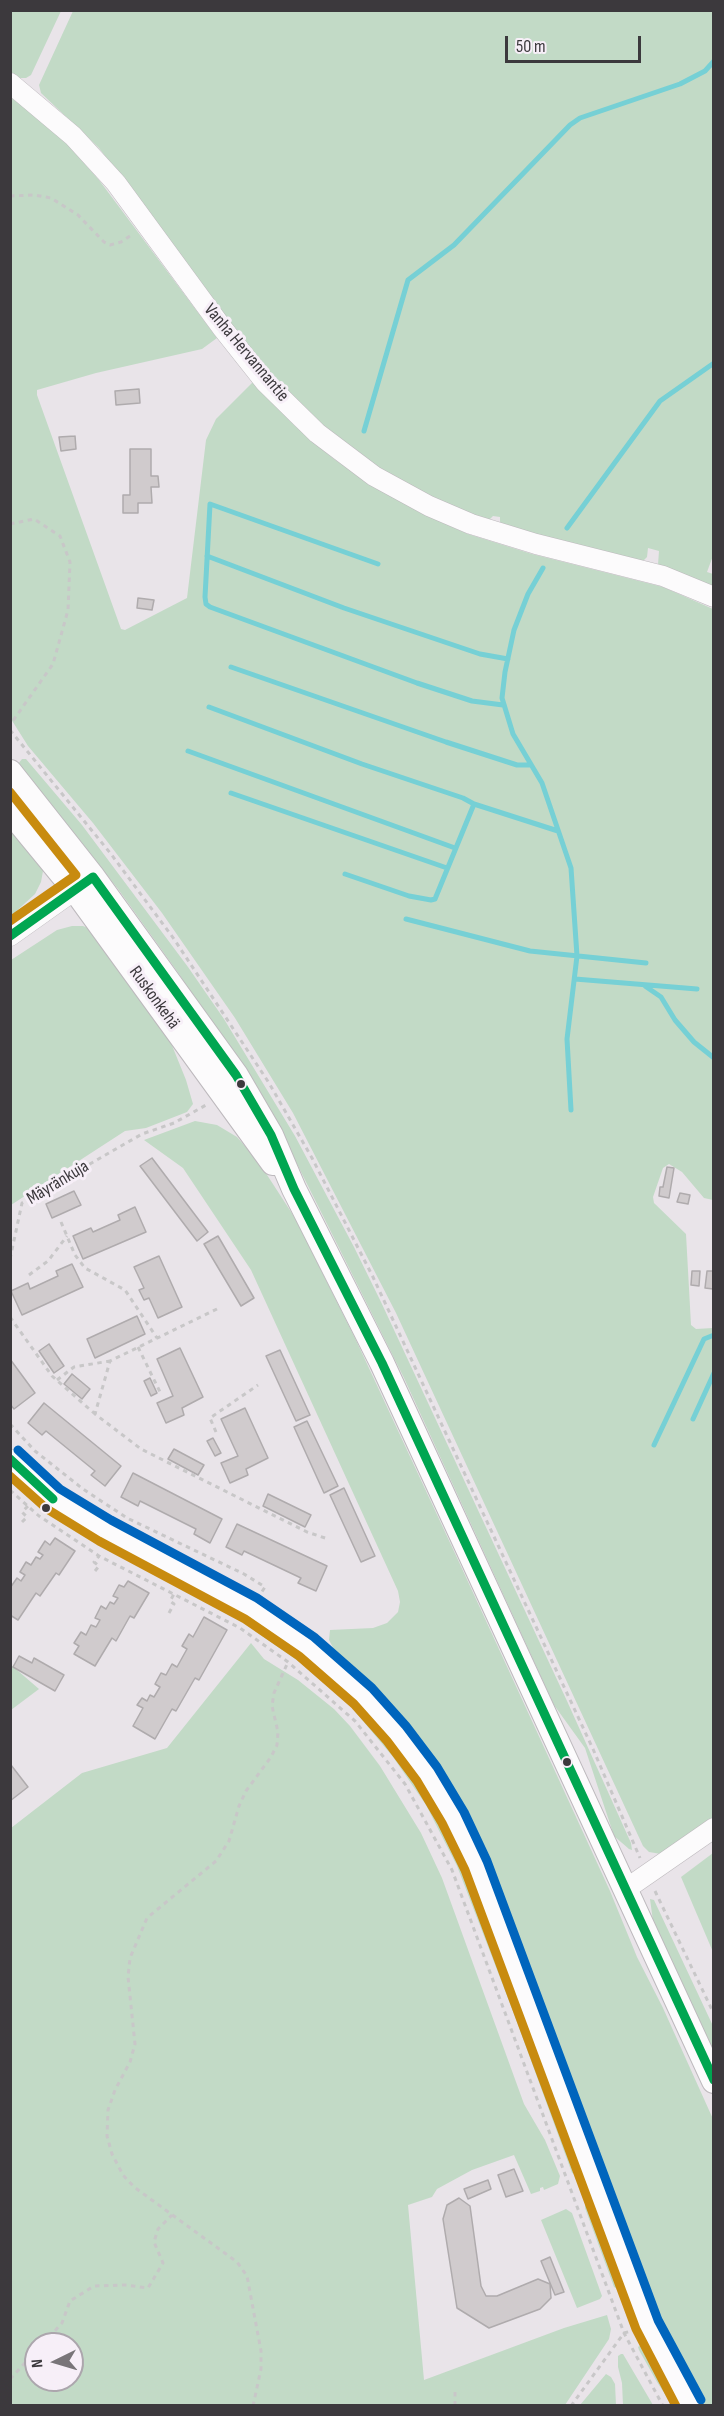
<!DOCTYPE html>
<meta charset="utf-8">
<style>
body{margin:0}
#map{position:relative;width:724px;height:2416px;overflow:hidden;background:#e9e4e9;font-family:"Sofia Sans Condensed",sans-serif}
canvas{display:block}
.frame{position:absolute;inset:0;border:12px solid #3c393d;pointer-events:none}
.north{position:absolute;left:24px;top:2332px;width:60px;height:60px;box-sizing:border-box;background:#f7eff8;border:2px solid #aca6ad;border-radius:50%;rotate:265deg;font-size:16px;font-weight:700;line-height:24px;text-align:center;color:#3c393d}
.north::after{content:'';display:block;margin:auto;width:21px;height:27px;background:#797579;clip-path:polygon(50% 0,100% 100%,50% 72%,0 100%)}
.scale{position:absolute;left:505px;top:36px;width:136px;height:27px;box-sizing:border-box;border:3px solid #3c393d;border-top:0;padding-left:8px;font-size:18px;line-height:21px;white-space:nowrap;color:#3c393d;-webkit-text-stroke:4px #f7eff8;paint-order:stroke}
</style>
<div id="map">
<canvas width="724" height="2416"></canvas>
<div class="frame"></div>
<div class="north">N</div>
<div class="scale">50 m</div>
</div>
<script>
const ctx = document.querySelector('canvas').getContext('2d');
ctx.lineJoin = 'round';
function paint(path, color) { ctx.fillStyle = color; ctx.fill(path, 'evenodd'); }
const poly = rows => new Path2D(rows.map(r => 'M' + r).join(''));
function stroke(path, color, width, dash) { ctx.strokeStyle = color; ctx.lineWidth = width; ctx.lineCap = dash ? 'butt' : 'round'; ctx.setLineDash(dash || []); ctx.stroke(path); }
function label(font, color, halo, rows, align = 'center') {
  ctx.font = font + ' "Sofia Sans Condensed",sans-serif'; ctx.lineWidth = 6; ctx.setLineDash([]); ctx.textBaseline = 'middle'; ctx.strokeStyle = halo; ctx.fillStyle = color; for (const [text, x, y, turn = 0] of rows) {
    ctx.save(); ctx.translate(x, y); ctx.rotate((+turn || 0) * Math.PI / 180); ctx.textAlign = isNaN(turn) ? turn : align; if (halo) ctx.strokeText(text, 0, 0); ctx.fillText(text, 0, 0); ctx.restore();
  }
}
const green = poly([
 [10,11,61,11,31,75,26,78,18,78,11,73],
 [73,11,713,11,714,553,707,572,713,574,713,588,658,565,659,551,648,548,647,557,643,561,541,537,500,523,500,517,493,516,489,520,452,507,425,495,383,470,338,439,304,410,260,363,99,148,41,93,39,85],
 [10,97,33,113,69,146,99,180,217,338,202,349,96,373,37,390,37,395,121,629,125,630,187,598,206,440,216,419,253,382,294,425,334,459,378,489,421,513,468,534,532,554,663,587,713,609,713,1200,704,1198,682,1172,669,1164,663,1168,653,1197,654,1203,686,1234,691,1325,696,1329,713,1328,714,1818,661,1854,649,1852,643,1846,396,1313,293,1113,235,1018,162,913,93,823,28,746,11,719],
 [22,759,26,759,82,825,188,967,224,1019,295,1136,354,1247,381,1302,567,1701,631,1843,632,1850,629,1849,614,1836,585,1748,554,1705,404,1378,286,1142,179,974,118,889,18,764],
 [10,823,42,866,43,871,41,882,35,894,11,916],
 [72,926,83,926,93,930,169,1038,186,1080,193,1104,187,1112,146,1128,125,1131,11,1205,11,960,57,930],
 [195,1121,217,1125,237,1137,258,1161,295,1218,355,1338,459,1562,610,1891,637,1957,663,2008,713,2119,713,2405,704,2405,673,2350,496,1880,463,1808,444,1777,400,1716,369,1683,337,1655,329,1640,330,1630,373,1628,387,1623,398,1612,400,1602,398,1591,251,1270,183,1168,144,1140],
 [255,1626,262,1628,315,1664,375,1720,420,1779,447,1826,477,1893,578,2166,575,2174,572,2173,514,2014,457,1866,426,1805,393,1757,348,1703,311,1670,255,1631],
 [251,1643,264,1659,298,1680,334,1709,350,1726,380,1766,421,1833,442,1878,524,2104,545,2140,560,2176,558,2184,544,2190,543,2187,540,2188,540,2191,531,2194,514,2155,472,2170,437,2189,432,2197,408,2205,424,2380,564,2328,607,2315,611,2329,609,2339,565,2405,11,2405,11,1828,82,1773,167,1748],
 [36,2344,72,2344,72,2380,36,2380],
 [10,1664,39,1689,11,1710,10,1710],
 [713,1853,713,1952,681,1877],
 [650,1899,654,1900,713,2026,713,2053,653,1921],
 [585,2203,590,2204,595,2209,619,2277,619,2284,616,2288,614,2287,585,2208],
 [566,2209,572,2213,602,2296,600,2299,577,2308,541,2220],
 [642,2344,646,2346,679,2405,672,2405,657,2382,639,2350,638,2347],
 [621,2354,623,2354,653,2405,623,2405,622,2383,618,2367,618,2356],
 [606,2374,611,2377,615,2384,616,2405,580,2405]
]);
const stream = poly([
 [364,431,408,280,454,245,570,125,580,118,680,84,705,71,714,61],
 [567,528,660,401,714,363],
 [207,556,344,608,480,654,508,659],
 [378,564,210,504,205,597,206,604,210,607,417,683,472,701,503,705],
 [543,568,528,594,514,630,505,672,502,698,513,734,542,783,571,868,577,956,567,1039,571,1110],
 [231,667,446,742,517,765,529,765],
 [209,707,362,764,463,798,474,804],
 [188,751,455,848],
 [231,793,447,868],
 [345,874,409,896,431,900,435,899,474,804,558,831],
 [406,919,530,951,646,963],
 [575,979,697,989],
 [645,986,661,997,675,1020,694,1042,714,1058],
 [693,1419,714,1373],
 [654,1445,704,1339,714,1335]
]);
const building = poly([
 [139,389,140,403,116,405,115,391,139,389],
 [75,436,76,449,61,451,59,437,75,436],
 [130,449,151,449,151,476,158,476,159,487,151,487,152,503,138,503,138,513,123,513,123,495,130,495,130,449],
 [138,598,154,600,152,610,137,608,138,598],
 [152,1158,208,1232,197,1241,140,1166,152,1158],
 [667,1167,674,1168,669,1198,659,1196,660,1187,663,1187,667,1167],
 [74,1191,81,1205,52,1218,46,1204,74,1191],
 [680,1193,690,1195,688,1204,677,1202,680,1193],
 [135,1207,146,1232,83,1259,73,1236,91,1228,93,1232,120,1220,118,1215,135,1207],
 [218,1236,254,1298,241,1306,204,1244,218,1236],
 [159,1256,182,1307,158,1318,149,1298,144,1300,139,1290,144,1288,134,1267,159,1256],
 [72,1264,83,1287,22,1315,11,1291,28,1283,30,1289,58,1276,56,1271,72,1264],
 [692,1271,700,1271,699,1286,691,1285,692,1271],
 [707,1271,714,1271,713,1289,705,1288,707,1271],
 [137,1316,145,1334,95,1358,87,1339,137,1316],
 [49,1344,64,1366,54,1373,39,1351,49,1344],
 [180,1348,203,1397,182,1408,184,1415,166,1423,157,1403,173,1396,157,1359,180,1348],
 [280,1350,310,1415,296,1421,266,1356,280,1350],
 [10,1359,35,1393,14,1409,10,1404,10,1359],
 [72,1374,90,1389,82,1399,64,1384,72,1374],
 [150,1378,157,1393,151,1396,144,1381,150,1378],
 [44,1403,121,1466,105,1486,91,1475,95,1471,46,1431,42,1435,28,1423,44,1403],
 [245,1408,268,1458,246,1469,248,1475,230,1483,221,1463,238,1456,221,1419,245,1408],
 [307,1421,338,1486,324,1493,294,1427,307,1421],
 [213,1438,221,1453,215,1456,207,1441,213,1438],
 [174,1449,204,1465,198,1475,168,1459,174,1449],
 [133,1473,222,1519,210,1543,194,1534,196,1529,140,1501,138,1506,121,1497,133,1473],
 [344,1488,375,1556,361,1562,330,1495,344,1488],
 [268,1494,311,1515,305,1527,263,1506,268,1494],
 [237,1524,327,1566,316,1591,298,1583,301,1578,244,1551,242,1555,226,1547,237,1524],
 [55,1538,75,1551,59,1575,56,1573,40,1596,36,1593,18,1620,10,1615,10,1588,17,1578,21,1581,25,1575,20,1572,26,1562,31,1565,36,1557,40,1559,43,1555,38,1552,45,1541,50,1545,55,1538],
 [128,1581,149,1593,134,1618,130,1616,116,1641,112,1638,95,1666,74,1654,79,1646,74,1643,81,1632,86,1635,91,1625,96,1627,100,1620,95,1618,101,1606,106,1609,110,1602,114,1604,118,1598,113,1596,119,1585,124,1587,128,1581],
 [204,1617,227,1630,199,1680,195,1678,176,1711,172,1709,155,1739,133,1726,143,1708,137,1705,142,1698,147,1701,150,1695,154,1697,160,1687,155,1684,161,1673,166,1675,172,1664,177,1667,187,1649,182,1646,189,1634,193,1637,204,1617],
 [19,1656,32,1663,34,1658,64,1675,55,1691,13,1667,19,1656],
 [11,1765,28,1787,10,1801,10,1765,11,1765],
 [514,2169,523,2191,506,2197,498,2175,514,2169],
 [488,2180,491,2189,468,2199,464,2189,488,2180],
 [459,2198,470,2206,481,2286,486,2296,497,2296,538,2279,550,2284,551,2298,540,2309,489,2328,457,2308,443,2219,447,2205,459,2198],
 [550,2257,564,2292,555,2295,541,2261,550,2257]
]);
const path = poly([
 [10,196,34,195,51,198,78,215,104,242,110,245,121,242,133,234],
 [10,524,34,519,60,536,70,562,68,610,53,664,10,725],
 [10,730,111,854,174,939,269,1083,312,1158,373,1277,593,1749,640,1858],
 [61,1222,75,1255,85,1268,125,1290,157,1338],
 [10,1259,22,1203,142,1134,174,1123,206,1105],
 [29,1275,48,1261,67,1236],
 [217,1309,110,1361,95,1414,141,1449,307,1532,328,1539],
 [10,1317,52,1376,95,1414],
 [138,1347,161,1394],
 [57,1380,74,1367,110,1361],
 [10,1424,35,1451,83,1489,127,1518,244,1574,265,1587,261,1593],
 [216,1432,210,1418,258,1385],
 [10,1490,39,1516,99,1556,240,1628,288,1662,355,1721,405,1784,452,1870,624,2333,663,2406],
 [22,1522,27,1517,22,1512,28,1506],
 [95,1571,99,1566,94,1562,99,1556],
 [169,1613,174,1604,170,1601,174,1594],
 [655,1891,714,2014],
 [43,2344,62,2323,70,2301,94,2286,125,2285,148,2288,163,2263,154,2242,158,2229,172,2215],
 [10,2379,36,2351],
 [455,2392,455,2406],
 [253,2406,261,2369,261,2351,247,2276,237,2262,134,2187,123,2175,112,2154,107,2136,108,2110,115,2090,130,2062,135,2044,128,1977,130,1958,147,1918,216,1861,229,1841,239,1806,246,1791,271,1757,277,1745,278,1732,272,1706,274,1693,288,1662],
 [571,2406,624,2333,631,2331]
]);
const minor = poly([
 [10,83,73,136,116,183,223,329,265,382,317,433,374,476,429,506,471,524,536,544,663,576,714,597],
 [10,936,86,882],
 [10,1459,53,1499,105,1530,251,1609,306,1646,333,1668,363,1696,396,1733,427,1774,453,1817,476,1865,647,2325,690,2406],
 [626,1889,714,1828]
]);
const major = poly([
 [10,772,93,877,236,1075,271,1135,294,1189,382,1363,714,2081],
 [10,811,75,890,273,1163]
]);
const bus1 = poly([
 [10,936,93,877,236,1075,271,1135,294,1189,382,1363,714,2080],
 [10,1459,53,1499]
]);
const bus2 = poly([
 [10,792,76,875,10,921],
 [10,1476,47,1509,99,1541,245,1619,299,1656,354,1704,387,1741,417,1781,442,1823,465,1870,636,2329,676,2406]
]);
const bus3 = poly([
 [18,1450,60,1489,111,1520,257,1598,314,1637,372,1688,406,1726,437,1767,464,1812,487,1861,658,2320,701,2400]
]);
const markers = [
 [241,1084,5,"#3c393d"],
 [46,1508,5,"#3c393d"],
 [567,1762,5,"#3c393d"]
];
const streetNames = [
 ["Vanha Hervannantie",246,353,50],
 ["Ruskonkehä",154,998,54],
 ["Mäyränkuja",58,1183,-31]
];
paint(green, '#c2dac6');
stroke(stream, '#76d0d5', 5);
paint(building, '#d0cbcd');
stroke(building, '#afabad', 1.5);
stroke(minor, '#bdb9bd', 21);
stroke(major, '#bdb9bd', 26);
stroke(path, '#c8c7c8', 3, [4.5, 4.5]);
stroke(minor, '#fcfbfc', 20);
stroke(major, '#fcfbfc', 24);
stroke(bus1, '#00a651', 9);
stroke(bus2, '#c88b0f', 9);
stroke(bus3, '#0065bd', 9);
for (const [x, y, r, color] of markers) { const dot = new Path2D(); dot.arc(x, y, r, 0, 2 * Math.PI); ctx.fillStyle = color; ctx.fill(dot); stroke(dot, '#f7eff8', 2); }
label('18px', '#3c393d', '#f7eff8', streetNames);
</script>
